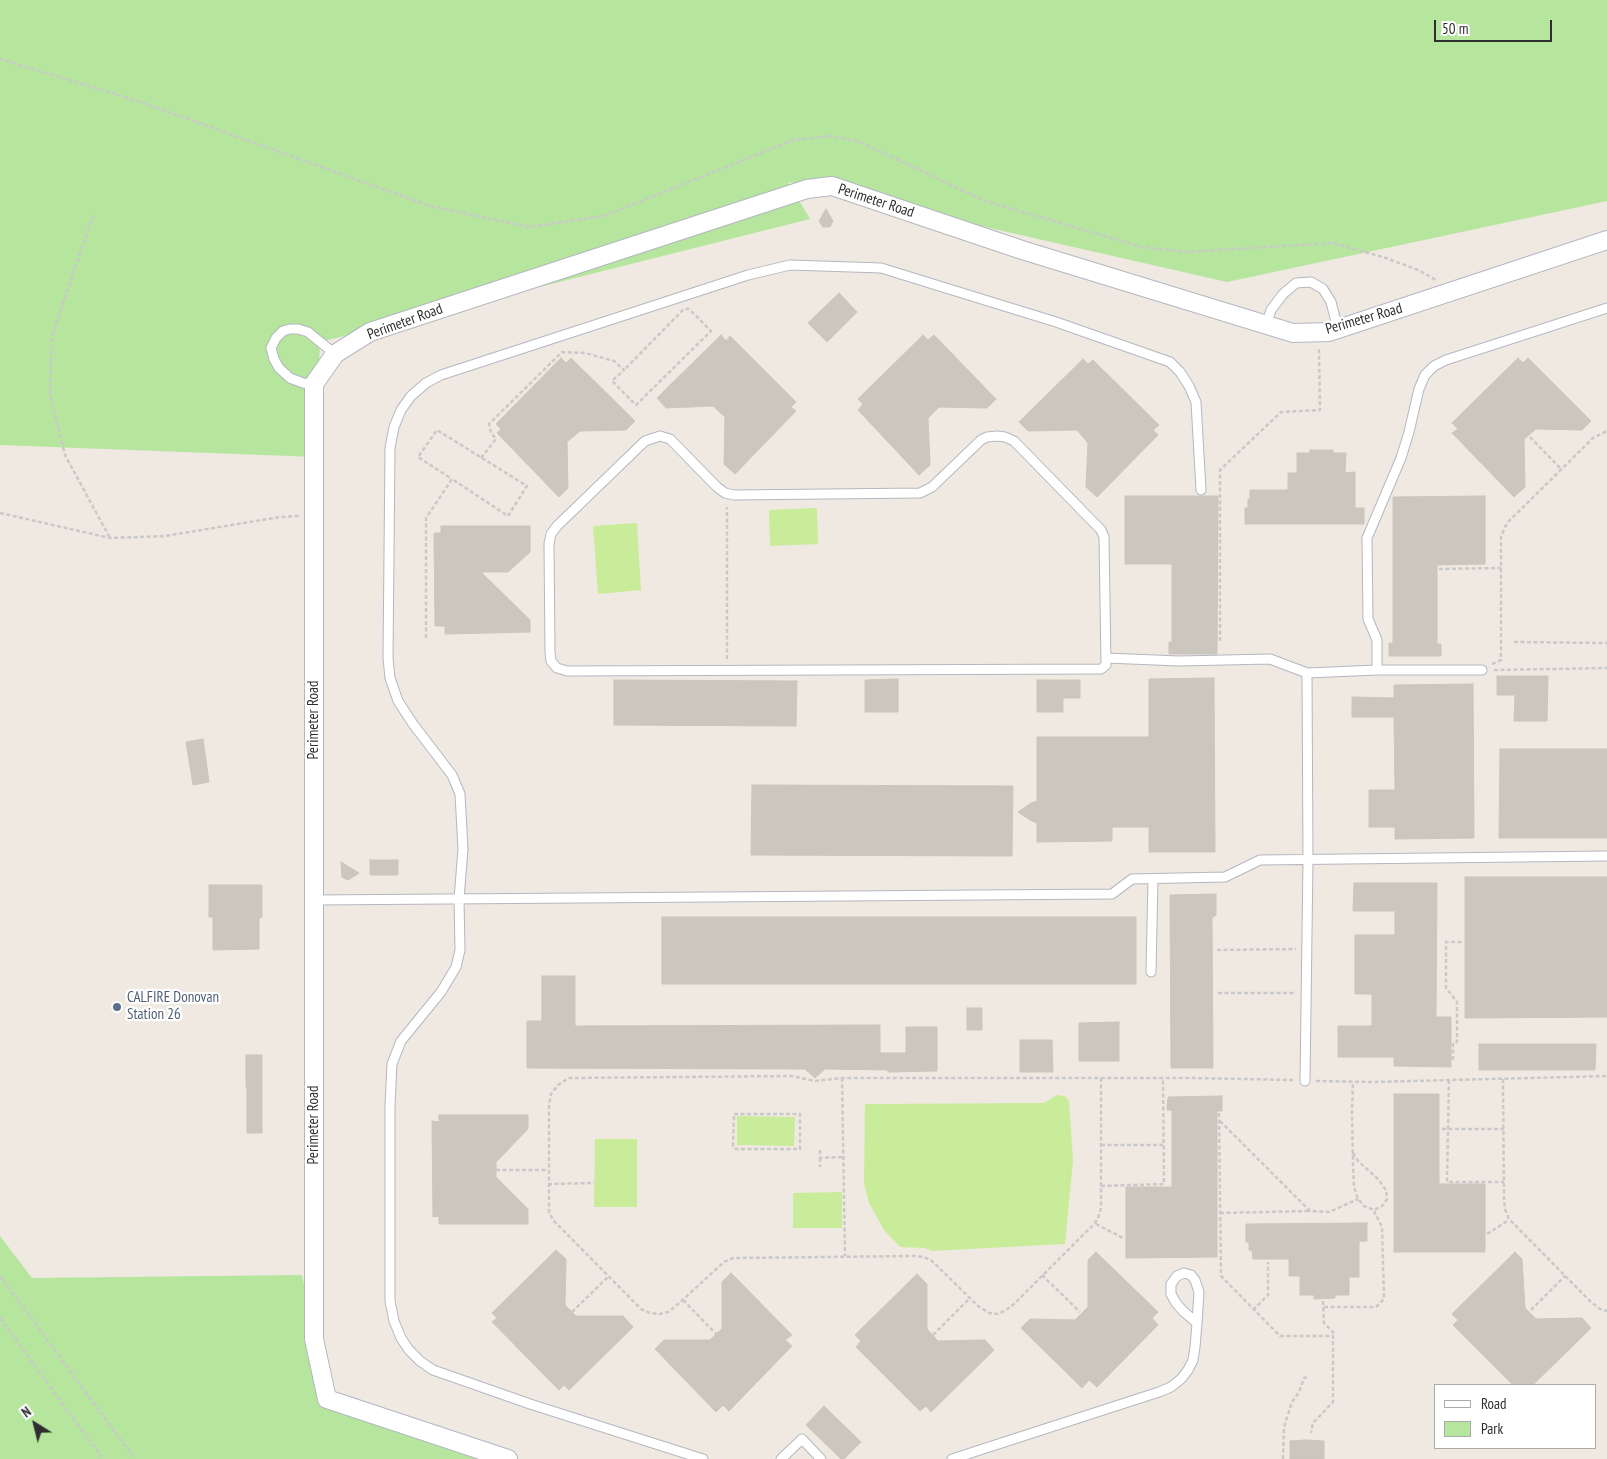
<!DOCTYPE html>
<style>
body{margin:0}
#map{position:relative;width:1607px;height:1459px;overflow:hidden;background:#efe9e1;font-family:"PT Sans Narrow",sans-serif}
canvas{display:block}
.legend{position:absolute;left:1434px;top:1384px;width:162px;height:65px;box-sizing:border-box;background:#fff;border:1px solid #ababab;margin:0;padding:6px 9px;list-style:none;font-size:15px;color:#2e2e2e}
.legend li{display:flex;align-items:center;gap:10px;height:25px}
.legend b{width:25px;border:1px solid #ababab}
.north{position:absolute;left:10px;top:1399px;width:50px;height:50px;-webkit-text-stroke:4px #fff;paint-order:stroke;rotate:324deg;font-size:14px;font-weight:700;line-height:20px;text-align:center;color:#2e2e2e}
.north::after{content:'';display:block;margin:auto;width:18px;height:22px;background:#2e2e2e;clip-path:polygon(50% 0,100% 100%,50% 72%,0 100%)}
.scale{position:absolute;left:1434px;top:20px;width:118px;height:22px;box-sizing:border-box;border:2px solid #2e2e2e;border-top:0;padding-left:6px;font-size:15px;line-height:18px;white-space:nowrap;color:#2e2e2e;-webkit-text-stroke:4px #fff;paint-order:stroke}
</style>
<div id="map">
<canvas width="1607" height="1459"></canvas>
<ul class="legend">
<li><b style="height:6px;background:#fff"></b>Road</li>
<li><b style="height:14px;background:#b6e59e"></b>Park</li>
</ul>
<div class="north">N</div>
<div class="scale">50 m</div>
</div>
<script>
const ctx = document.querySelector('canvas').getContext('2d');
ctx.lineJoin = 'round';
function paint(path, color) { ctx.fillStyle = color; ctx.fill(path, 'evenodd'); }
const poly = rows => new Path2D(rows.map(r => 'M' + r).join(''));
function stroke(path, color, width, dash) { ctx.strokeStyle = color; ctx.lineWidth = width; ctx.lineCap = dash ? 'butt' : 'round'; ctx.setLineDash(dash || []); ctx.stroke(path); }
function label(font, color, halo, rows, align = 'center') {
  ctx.font = font + ' "PT Sans Narrow",sans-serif'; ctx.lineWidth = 4.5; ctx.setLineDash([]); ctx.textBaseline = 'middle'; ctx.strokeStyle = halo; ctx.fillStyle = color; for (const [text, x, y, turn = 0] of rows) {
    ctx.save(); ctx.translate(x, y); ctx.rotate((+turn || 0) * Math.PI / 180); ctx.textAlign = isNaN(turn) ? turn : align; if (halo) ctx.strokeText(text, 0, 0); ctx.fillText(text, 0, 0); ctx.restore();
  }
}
const green = poly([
 [0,0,1607,0,1607,201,1227,282,788,182,810,219,320,342,315,457,0,445],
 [0,1236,32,1278,302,1275,327,1399,508,1459,0,1459]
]);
const pitch = poly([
 [817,508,818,544,770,546,769,510],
 [637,523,641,590,598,594,593,526],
 [1057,1095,1065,1096,1069,1101,1073,1160,1065,1244,932,1251,925,1248,900,1247,884,1230,869,1203,864,1184,865,1104,1044,1103],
 [737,1116,795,1117,794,1146,737,1145],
 [595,1139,637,1139,637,1207,594,1207],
 [842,1192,842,1228,793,1228,793,1193]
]);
const building = poly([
 [826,209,833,221,830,227,823,227,819,221,826,209],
 [839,293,857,312,827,342,808,323,839,293],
 [721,335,726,341,730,336,796,402,791,407,796,411,735,474,724,464,725,417,713,406,666,408,657,398,721,335],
 [923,335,928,340,934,335,996,399,987,408,939,407,928,418,930,465,919,475,858,410,863,404,858,399,923,335],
 [561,358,566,363,571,358,635,421,626,430,580,431,567,442,568,488,559,497,497,433,501,429,496,424,561,358],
 [1518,358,1523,363,1528,358,1591,421,1582,430,1536,429,1524,439,1525,487,1514,497,1452,433,1458,429,1452,423,1518,358],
 [1083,359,1088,364,1093,360,1159,425,1153,430,1158,435,1097,497,1086,487,1088,443,1077,430,1028,431,1019,422,1083,359],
 [1310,450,1333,450,1333,453,1346,453,1345,473,1355,472,1355,508,1364,508,1364,524,1245,524,1245,508,1248,508,1248,499,1250,499,1250,490,1288,490,1288,473,1297,473,1297,453,1310,453,1310,450],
 [1125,496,1218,496,1217,654,1169,654,1169,642,1172,642,1172,564,1125,564,1125,496],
 [1485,496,1485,564,1437,565,1437,644,1441,644,1441,656,1389,656,1389,643,1393,643,1393,497,1485,496],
 [441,526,530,526,530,552,508,572,481,572,530,620,530,632,445,634,445,626,435,626,434,533,441,533,441,526],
 [1497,676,1548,676,1547,721,1514,721,1515,695,1497,695,1497,676],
 [1214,678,1215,852,1149,852,1149,827,1112,827,1112,841,1037,842,1037,823,1030,820,1018,812,1031,803,1037,801,1037,737,1149,737,1149,679,1214,678],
 [898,679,898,712,865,712,865,680,898,679],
 [614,680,797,681,796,726,614,725,614,680],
 [1037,680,1080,680,1080,698,1063,698,1063,712,1037,712,1037,680],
 [1473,684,1474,838,1395,839,1395,827,1369,827,1369,790,1395,790,1394,717,1352,717,1352,697,1394,698,1394,685,1473,684],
 [203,739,209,782,193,785,186,742,203,739],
 [1500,749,1607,749,1607,838,1499,838,1500,749],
 [752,785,1013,786,1012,856,751,855,752,785],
 [370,860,398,860,398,875,370,875,370,860],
 [341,862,359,873,348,880,342,877,341,862],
 [1465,877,1607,877,1607,1017,1465,1018,1465,877],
 [1354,883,1437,883,1436,1017,1451,1017,1451,1067,1394,1066,1394,1057,1338,1057,1338,1026,1372,1026,1372,994,1355,994,1355,935,1395,935,1395,911,1353,911,1354,883],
 [209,885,262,885,262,917,259,919,259,949,213,950,213,917,209,917,209,885],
 [1216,894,1216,915,1212,918,1213,1068,1171,1068,1170,895,1216,894],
 [662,917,1136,917,1136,984,662,984,662,917],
 [542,976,575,976,575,1026,880,1025,880,1053,906,1053,906,1027,937,1027,937,1071,888,1072,888,1070,825,1069,815,1078,805,1069,527,1068,527,1021,542,1021,542,976],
 [967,1008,982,1008,982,1030,967,1030,967,1008],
 [1119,1022,1119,1061,1079,1061,1079,1023,1119,1022],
 [1020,1040,1052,1040,1053,1072,1020,1072,1020,1040],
 [1479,1044,1596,1044,1595,1070,1479,1070,1479,1044],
 [246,1055,262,1055,262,1133,247,1133,247,1087,246,1087,246,1055],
 [1394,1094,1439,1094,1439,1184,1485,1184,1485,1252,1394,1252,1394,1094],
 [1222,1096,1222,1111,1217,1111,1217,1257,1126,1258,1126,1187,1172,1187,1172,1110,1167,1110,1168,1097,1222,1096],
 [439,1115,528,1115,528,1129,496,1162,496,1177,528,1209,528,1224,439,1224,439,1216,433,1217,432,1121,439,1122,439,1115],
 [1367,1223,1367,1241,1359,1241,1359,1277,1349,1277,1349,1295,1335,1295,1335,1298,1314,1299,1314,1295,1300,1295,1300,1276,1289,1276,1289,1259,1253,1259,1252,1250,1249,1250,1249,1242,1246,1242,1246,1224,1367,1223],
 [556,1250,566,1259,565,1305,576,1316,623,1316,633,1327,569,1390,564,1385,559,1390,492,1322,497,1318,492,1313,556,1250],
 [1096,1252,1158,1312,1152,1318,1158,1325,1097,1387,1089,1380,1082,1388,1021,1328,1030,1319,1075,1320,1088,1307,1088,1260,1096,1252],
 [1515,1252,1522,1259,1525,1308,1536,1319,1582,1318,1591,1328,1533,1385,1513,1385,1453,1325,1458,1320,1452,1314,1515,1252],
 [731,1273,792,1335,785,1340,792,1346,729,1411,723,1405,716,1412,655,1349,664,1340,710,1340,716,1334,722,1329,722,1282,731,1273],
 [917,1274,927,1284,927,1329,938,1341,985,1340,994,1350,931,1412,926,1406,920,1411,856,1347,861,1341,855,1335,917,1274],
 [824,1406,861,1442,844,1459,841,1459,806,1425,824,1406],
 [1305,1440,1324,1441,1324,1459,1290,1459,1290,1441,1305,1440]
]);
const path = poly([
 [0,59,135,100,430,206,529,227,604,216,793,140,831,136,860,142,985,201,1142,247,1186,252,1333,243,1386,258,1418,270,1436,280],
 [93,215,52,336,50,394,65,455,110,538],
 [1530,437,1561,469],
 [481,458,496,439,491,433,489,424,562,352,585,353,614,361,624,370,612,381,636,405,711,331,689,309,684,309,624,370],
 [0,513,110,538,165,536,280,517,299,516],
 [1439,569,1501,568],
 [426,638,426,518,452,479,508,516,527,486,437,430,418,457,452,479],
 [1220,641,1220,470,1281,412,1320,410,1319,349],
 [1514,642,1607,643],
 [727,659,727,507],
 [1492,664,1501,660,1501,537,1505,527,1509,521,1593,438,1607,431],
 [1494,670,1607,668],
 [1217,950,1296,949],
 [1218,993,1294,993],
 [1453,1060,1453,1043,1457,1042,1457,1002,1446,988,1446,942,1462,942],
 [842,1078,845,1256],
 [1101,1078,1101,1208,1098,1218,1095,1223,1014,1304,1006,1310,998,1314,989,1313,978,1306,932,1261,924,1257,914,1256,733,1258,724,1262,676,1306,668,1312,660,1314,650,1313,641,1309,553,1220,549,1212,549,1105,551,1094,558,1085,569,1078,792,1076,815,1081,842,1078,1190,1078,1293,1080],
 [1503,1079,1504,1198,1505,1209,1509,1219,1590,1301,1600,1309,1607,1311],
 [1449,1080,1447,1182,1504,1182],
 [1316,1081,1373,1082,1607,1076],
 [1219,1113,1221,1276,1280,1336,1333,1336,1333,1402,1313,1423,1311,1433],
 [734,1114,800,1114,800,1149,736,1149,733,1146,734,1114],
 [1220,1121,1310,1211,1329,1212,1358,1199],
 [1442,1129,1504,1129],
 [1101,1145,1163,1145],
 [820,1150,820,1158,842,1157],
 [1353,1153,1358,1161,1378,1179,1386,1190,1387,1199,1382,1206,1374,1210,1364,1206,1358,1199,1354,1187,1353,1166,1352,1113,1353,1082],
 [820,1158,820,1167],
 [496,1170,548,1170],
 [548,1184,594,1183],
 [1101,1186,1164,1184,1163,1078],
 [1220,1213,1310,1211],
 [1096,1224,1123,1238],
 [1487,1234,1509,1220],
 [1042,1275,1080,1312],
 [0,1276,135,1459],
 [683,1300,716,1334],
 [1323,1301,1324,1323,1333,1332,1333,1336],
 [1324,1307,1376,1307,1384,1299,1382,1227,1374,1211],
 [1253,1310,1268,1295,1268,1262],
 [1531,1310,1565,1276],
 [572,1312,609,1276],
 [0,1318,103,1459],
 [933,1335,969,1299],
 [1283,1459,1284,1427,1292,1402,1299,1392,1304,1378,1309,1377]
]);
const service = poly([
 [1266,325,1271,310,1283,294,1296,283,1311,282,1323,289,1331,302,1338,329],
 [314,384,303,383,290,378,279,368,274,359,271,348,276,338,283,331,290,329,298,329,308,332,335,354],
 [660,436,670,439,717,487,725,493,734,495,920,493,932,487,981,440,987,437,997,436,1005,437,1014,441,1101,530,1104,537,1106,665,1101,669,567,671,557,668,551,661,550,652,549,544,551,534,557,526,645,441,660,436],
 [1106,658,1179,661,1270,659,1307,673],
 [1377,670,1482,670],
 [314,900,1112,894,1132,879,1225,877,1260,860,1607,856],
 [1151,972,1153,879],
 [1305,1081,1308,860,1307,673,1377,670,1377,640,1368,619,1367,538,1401,458,1409,432,1419,389,1425,375,1434,366,1446,360,1607,308],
 [703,1459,530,1404,433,1370,420,1361,409,1350,401,1338,394,1321,390,1301,390,1106,392,1064,401,1041,441,992,456,967,460,950,459,899,463,849,460,794,452,775,413,724,398,701,390,678,388,658,390,448,394,427,401,410,411,396,426,383,441,375,748,275,790,265,881,268,1056,322,1170,362,1180,372,1189,386,1196,402,1201,490],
 [781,1459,802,1439,821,1459],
 [952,1459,1159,1392,1171,1387,1181,1379,1188,1370,1193,1360,1195,1347,1197,1323,1198,1308,1199,1292,1195,1280,1191,1275,1184,1273,1177,1276,1171,1284,1171,1294,1176,1303,1183,1311,1197,1323]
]);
const minor = poly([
 [508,1459,327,1399,314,1339,314,384,335,354,370,332,807,189,832,186,1022,250,1293,333,1329,332,1607,240]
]);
const markers = [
 [117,1007,5,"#5c6f8a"]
];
const streetNames = [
 ["Perimeter Road",876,201,18],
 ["Perimeter Road",1364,319,-16],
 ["Perimeter Road",405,322,-20],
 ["Perimeter Road",314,720,-90],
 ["Perimeter Road",314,1125,-90]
];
const serviceNames = [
 ["CALFIRE Donovan",127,998],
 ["Station 26",127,1015]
];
paint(green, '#b6e59e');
paint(pitch, '#c9ec9a');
paint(building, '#cbc7bf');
stroke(building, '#cbc5ba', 1);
stroke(service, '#b4b7c1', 11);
stroke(minor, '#b4b7c1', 20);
stroke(path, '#c9c9c9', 2.5, [4, 2.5]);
stroke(service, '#fff', 9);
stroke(minor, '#fff', 18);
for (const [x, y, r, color] of markers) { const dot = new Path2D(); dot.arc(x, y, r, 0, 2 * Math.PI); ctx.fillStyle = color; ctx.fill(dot); stroke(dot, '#fff', 2); }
label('15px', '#2e2e2e', '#fff', streetNames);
label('15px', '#4e5e75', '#fff', serviceNames, 'left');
</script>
